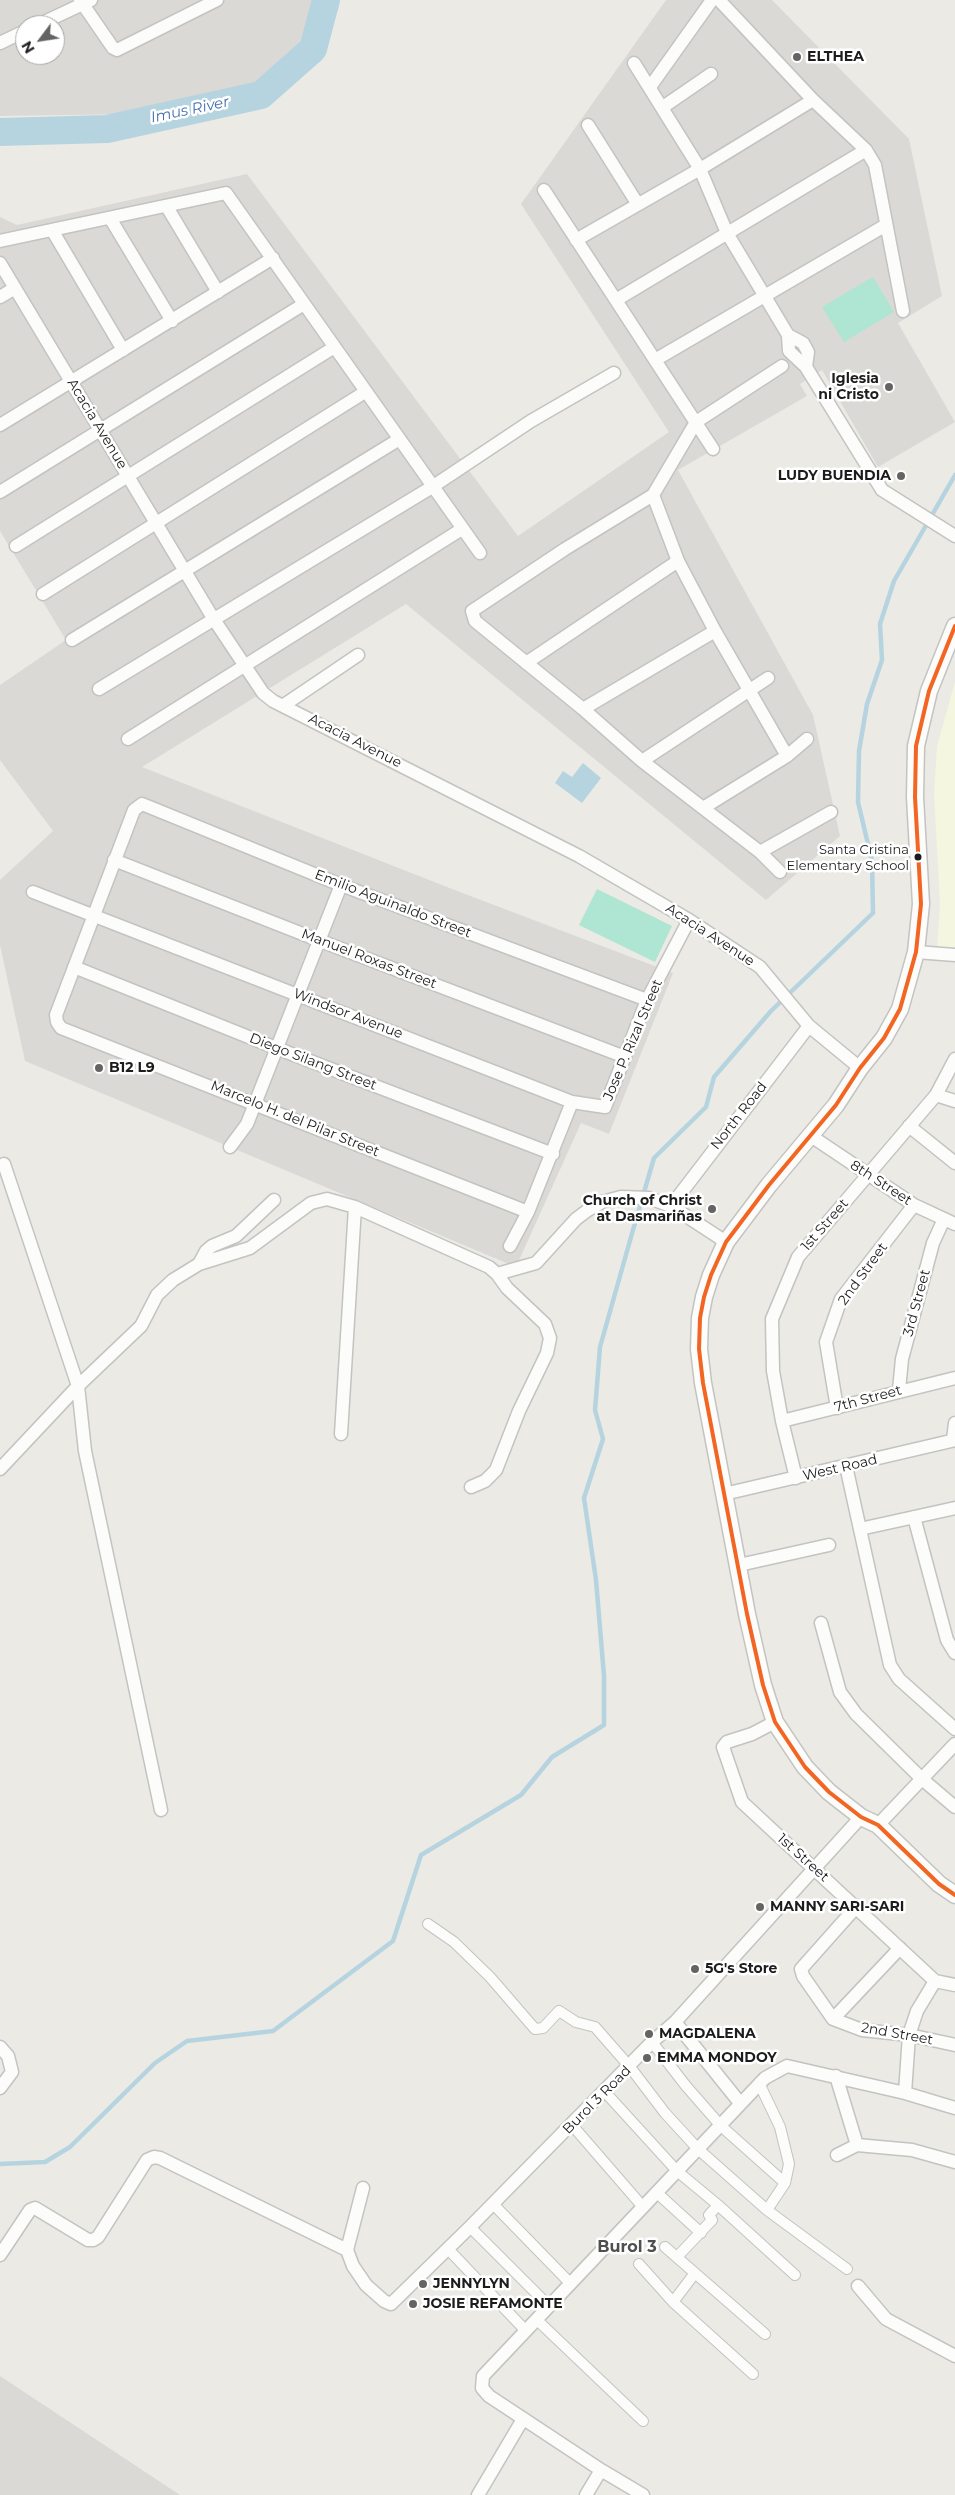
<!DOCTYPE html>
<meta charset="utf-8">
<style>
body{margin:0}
#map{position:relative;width:955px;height:2495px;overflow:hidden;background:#ebeae5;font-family:Montserrat,sans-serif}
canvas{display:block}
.north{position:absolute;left:15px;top:15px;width:50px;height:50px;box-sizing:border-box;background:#fff;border:1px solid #a4a4a4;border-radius:50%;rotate:239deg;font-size:14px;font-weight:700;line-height:20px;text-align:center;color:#1c1c1c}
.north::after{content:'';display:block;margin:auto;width:18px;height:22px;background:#646462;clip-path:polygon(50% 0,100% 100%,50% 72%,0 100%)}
</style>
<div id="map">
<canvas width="955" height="2495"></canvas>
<div class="north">N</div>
</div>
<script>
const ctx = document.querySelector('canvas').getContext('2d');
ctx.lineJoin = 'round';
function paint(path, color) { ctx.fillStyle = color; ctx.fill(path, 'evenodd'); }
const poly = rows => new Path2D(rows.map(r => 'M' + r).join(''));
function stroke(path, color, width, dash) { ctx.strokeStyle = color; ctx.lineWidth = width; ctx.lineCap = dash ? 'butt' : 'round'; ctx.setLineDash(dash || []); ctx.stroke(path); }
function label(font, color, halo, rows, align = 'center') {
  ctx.font = font + ' Montserrat,sans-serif'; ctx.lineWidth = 5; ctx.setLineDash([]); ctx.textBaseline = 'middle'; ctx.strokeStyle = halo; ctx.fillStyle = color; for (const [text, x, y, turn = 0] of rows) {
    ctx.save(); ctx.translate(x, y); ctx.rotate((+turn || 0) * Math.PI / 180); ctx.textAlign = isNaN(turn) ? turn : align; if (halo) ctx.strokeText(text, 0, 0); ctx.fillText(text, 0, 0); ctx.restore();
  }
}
const residential = poly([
 [0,0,315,0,297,51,248,87,133,114,0,116],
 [25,25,55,25,55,55,25,55],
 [666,0,772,0,909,139,942,296,898,323,955,422,878,467,822,370,800,384,807,396,678,470,813,715,840,836,766,900,406,604,142,767,452,889,673,973,609,1134,581,1123,516,1267,25,1061,0,945,0,880,53,831,0,760,0,685,66,640,0,531,0,217,17,225,247,174,518,536,669,432,521,204],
 [0,2376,180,2495,0,2495]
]);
const education = poly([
 [955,682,955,953,937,952,940,904,934,795,937,746]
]);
const pitch = poly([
 [873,277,894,312,844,342,822,307],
 [597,889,672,926,655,962,579,925]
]);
const water = poly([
 [583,763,601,778,582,803,555,783,563,771,572,777]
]);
const stream = poly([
 [0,2164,45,2162,70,2147,155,2063,187,2041,273,2031,393,1941,421,1855,521,1795,552,1757,604,1725,604,1676,596,1580,584,1498,603,1439,595,1410,600,1347,631,1237,654,1158,706,1107,714,1077,771,1011,873,913,872,861,858,802,859,751,867,704,882,660,880,624,894,581,955,475]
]);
const river = poly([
 [0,132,107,129,261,95,313,49,326,0]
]);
const pedestrian = poly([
 [428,1924,454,1942,490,1977,535,2029,543,2028,559,2011,576,2022,595,2027,630,2067,665,2113,698,2149,767,2210,847,2269],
 [652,2042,686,2086,721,2126,785,2183],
 [759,2083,780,2127,789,2164,785,2183,767,2210],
 [605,2092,677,2171,718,2205,795,2275],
 [572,2125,643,2207],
 [656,2192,701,2233],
 [493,2204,571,2284],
 [470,2227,550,2307],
 [665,2247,765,2334],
 [448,2249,526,2331],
 [677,2257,712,2220,709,2215,718,2205],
 [639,2264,673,2302,753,2374],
 [673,2302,695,2273],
 [537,2320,643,2421]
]);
const minor = poly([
 [80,0,113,48,117,50,217,0],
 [719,0,813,100,866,150,875,165,903,311],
 [38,25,91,0],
 [0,43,25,31],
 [634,63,700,169,727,233,788,335,803,343,808,352,806,367],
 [650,87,712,0],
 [663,107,711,74],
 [588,125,637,203],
 [544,190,713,449],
 [167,207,218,292],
 [110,218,172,321],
 [52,230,123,350],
 [576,240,700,169,813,100],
 [0,241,226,193,480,553],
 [0,263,213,618,263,693,273,701,579,856,689,920,760,967,809,1026,860,1068],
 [0,297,15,288],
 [616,300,866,150],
 [788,335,789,351,806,367,882,490,955,536],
 [655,360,886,225],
 [0,425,273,258],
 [0,492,304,304],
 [653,495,678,561],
 [16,546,333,348],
 [43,594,365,392],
 [72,640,398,440],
 [526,663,678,561,715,631],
 [99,689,432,487,531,421,614,373],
 [284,705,358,655],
 [583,709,715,631,787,756],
 [128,739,462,529],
 [642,761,768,678],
 [703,808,787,756,807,739],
 [760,852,831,812],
 [114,860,318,940,625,1057],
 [780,872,760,852,642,761,583,709,475,621,472,611,565,549,653,495,696,422,782,366],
 [33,892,572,1102,605,1107,647,1000,689,920],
 [916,952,955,955],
 [74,967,276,1048,553,1154],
 [936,1095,955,1101],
 [909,1126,955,1163],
 [811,1136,914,1205,955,1224],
 [230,1147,247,1124,341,885],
 [4,1164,78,1386,85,1451,161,1810],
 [671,1206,809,1026],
 [528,1212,61,1028,57,1022,56,1015,134,810,142,804,341,885,647,1000],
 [510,1246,528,1212,572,1102],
 [199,1264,250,1248,311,1203,327,1199,355,1207,489,1267,497,1274,507,1288,545,1324,550,1338,547,1353,519,1411,496,1470,485,1481,471,1487],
 [497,1274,536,1263,576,1219,588,1210,602,1202,621,1197,649,1198,671,1206,726,1242],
 [899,1390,902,1359,933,1243,944,1219],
 [837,1408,826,1342,841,1299,914,1205],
 [782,1421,955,1378],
 [341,1434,355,1207],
 [953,1440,955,1423],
 [846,1466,890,1665,899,1679,955,1729],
 [0,1469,78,1386,141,1326,157,1295,173,1280,199,1264,206,1251,212,1246,236,1236,274,1200],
 [796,1478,782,1421,773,1371,772,1319,798,1257,936,1095,955,1059],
 [724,1494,955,1440],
 [914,1517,947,1640,955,1653],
 [860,1529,955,1508],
 [739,1565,829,1545],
 [821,1623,840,1692,856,1714,922,1779,955,1807],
 [775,1722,752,1734,727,1742,723,1747,742,1802,935,1981,955,1985],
 [878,1825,955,1744],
 [857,1906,801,1969,803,1976,833,2019,862,2030,909,2035,955,2045],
 [833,2019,900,1948],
 [675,2022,740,2103],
 [0,2047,8,2056,12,2072,0,2088],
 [836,2076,857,2145],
 [905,2093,909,2035,917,2011,935,1981],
 [837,2155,857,2145,912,2150,955,2162],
 [363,2188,347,2250,353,2266,366,2285,384,2301,391,2304,470,2227,652,2042,675,2022,861,1817],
 [0,2255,30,2210,35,2208,88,2240,93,2240,98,2237,147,2160,154,2157,160,2158,347,2250],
 [858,2286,886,2319,955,2356],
 [478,2495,523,2419],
 [586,2495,601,2470],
 [643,2495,601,2470,489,2396,482,2388,483,2376,765,2078,787,2066,905,2093,955,2108]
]);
const tertiary = poly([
 [955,626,929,691,916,746,915,797,921,904,916,952,900,1009,884,1038,860,1068,836,1105,769,1185,726,1242,711,1275,704,1297,700,1318,699,1349,703,1383,747,1614,763,1685,775,1722,805,1767,829,1792,861,1817,878,1825,939,1884,955,1895]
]);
const bus1 = poly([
 [955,626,929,691,916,746,915,797,921,904,916,952,900,1009,884,1038,860,1068,836,1105,769,1185,726,1242,711,1275,704,1297,700,1318,699,1349,703,1383,747,1614,763,1685,775,1722,805,1767,829,1792,861,1817,878,1825,939,1884,955,1895]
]);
const markers = [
 [797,57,5,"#646462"],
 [889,387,5,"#646462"],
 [901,476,5,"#646462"],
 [918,857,4.5,"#1c1c1c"],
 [99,1068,5,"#646462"],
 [712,1209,5,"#646462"],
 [760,1907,5,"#646462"],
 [695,1969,5,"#646462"],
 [649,2034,5,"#646462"],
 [647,2058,5,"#646462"],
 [423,2284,5,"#646462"],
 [413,2304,5,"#646462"]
];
const busNames = [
 ["Santa Cristina",909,850],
 ["Elementary School",909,866]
];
const poiNames = [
 ["ELTHEA",807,57],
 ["Iglesia",879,379,"right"],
 ["ni Cristo",879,395,"right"],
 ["LUDY BUENDIA",891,476,"right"],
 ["B12 L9",109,1068],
 ["Church of Christ",702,1201,"right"],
 ["at Dasmariñas",702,1217,"right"],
 ["MANNY SARI-SARI",770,1907],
 ["5G's Store",705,1969],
 ["MAGDALENA",659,2034],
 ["EMMA MONDOY",657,2058],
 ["JENNYLYN",433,2284],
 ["JOSIE REFAMONTE",423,2304]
];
const streetNames = [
 ["Acacia Avenue",97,424,59],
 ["Acacia Avenue",355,741,27],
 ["Emilio Aguinaldo Street",393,904,21],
 ["Acacia Avenue",710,935,33],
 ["Manuel Roxas Street",369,959,21],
 ["Windsor Avenue",348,1014,21],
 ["Jose P. Rizal Street",633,1040,-67],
 ["Diego Silang Street",313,1062,21],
 ["North Road",739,1116,-52],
 ["Marcelo H. del Pilar Street",295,1119,22],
 ["8th Street",881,1183,33],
 ["1st Street",825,1225,-49],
 ["2nd Street",863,1274,-54],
 ["3rd Street",917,1303,-75],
 ["7th Street",868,1399,-15],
 ["West Road",840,1468,-13],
 ["1st Street",803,1858,42],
 ["2nd Street",897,2034,10],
 ["Burol 3 Road",597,2100,-45]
];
const waterNames = [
 ["Imus River",190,110,-12]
];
const quarterNames = [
 ["Burol 3",627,2247]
];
paint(residential, '#dad9d6');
paint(education, '#f4f6df');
paint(pitch, '#aee5d3');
paint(water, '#b6d4e0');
stroke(stream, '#b6d4e0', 4.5);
stroke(river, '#b6d4e0', 28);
stroke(pedestrian, '#c3c3c1', 12);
stroke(minor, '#c3c3c1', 15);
stroke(tertiary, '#c3c3c1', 19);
stroke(pedestrian, '#fcfcfb', 10);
stroke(minor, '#fcfcfb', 12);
stroke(tertiary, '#fcfcfb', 16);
stroke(bus1, '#f26522', 4);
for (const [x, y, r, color] of markers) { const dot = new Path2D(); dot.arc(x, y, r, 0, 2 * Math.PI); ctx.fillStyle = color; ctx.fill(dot); stroke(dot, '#fff', 2); }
label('13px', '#1c1c1c', '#fff', busNames, 'right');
label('bold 14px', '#1c1c1c', '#fff', poiNames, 'left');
label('14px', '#1c1c1c', '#fff', streetNames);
label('italic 15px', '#4670af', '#fff', waterNames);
label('bold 16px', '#4f4f4f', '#fff', quarterNames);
</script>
